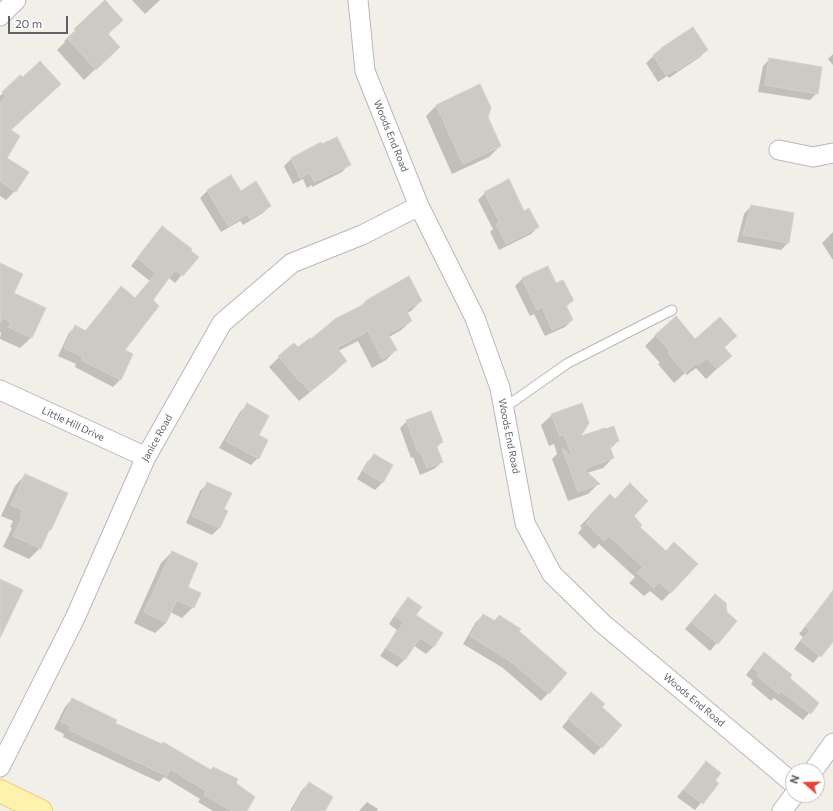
<!DOCTYPE html>
<style>
body{margin:0}
#map{position:relative;width:833px;height:811px;overflow:hidden;background:#f1efe8;font-family:Commissioner,sans-serif}
canvas{display:block}
.north{position:absolute;left:785px;top:763px;width:40px;height:40px;box-sizing:border-box;background:#fff;border:1px solid #bfc1c3;border-radius:50%;rotate:290deg;font-size:11px;font-weight:700;line-height:16px;text-align:center;color:#5f6368}
.north::after{content:'';display:block;margin:auto;width:14px;height:18px;background:#ea4335;clip-path:polygon(50% 0,100% 100%,50% 72%,0 100%)}
.scale{position:absolute;left:8px;top:16px;width:60px;height:18px;box-sizing:border-box;border:2px solid #5f6368;border-top:0;padding-left:5px;font-size:12px;line-height:14px;white-space:nowrap;color:#5f6368;-webkit-text-stroke:3px #fff;paint-order:stroke}
</style>
<div id="map">
<canvas width="833" height="811"></canvas>
<div class="north">N</div>
<div class="scale">20 m</div>
</div>
<script>
const ctx = document.querySelector('canvas').getContext('2d');
ctx.lineJoin = 'round';
function paint(path, color) { ctx.fillStyle = color; ctx.fill(path, 'evenodd'); }
const poly = rows => new Path2D(rows.map(r => 'M' + r).join(''));
function stroke(path, color, width, dash) { ctx.strokeStyle = color; ctx.lineWidth = width; ctx.lineCap = dash ? 'butt' : 'round'; ctx.setLineDash(dash || []); ctx.stroke(path); }
function label(font, color, halo, rows, align = 'center') {
  ctx.font = font + ' Commissioner,sans-serif'; ctx.lineWidth = 3.5; ctx.setLineDash([]); ctx.textBaseline = 'middle'; ctx.strokeStyle = halo; ctx.fillStyle = color; for (const [text, x, y, turn = 0] of rows) {
    ctx.save(); ctx.translate(x, y); ctx.rotate((+turn || 0) * Math.PI / 180); ctx.textAlign = isNaN(turn) ? turn : align; if (halo) ctx.strokeText(text, 0, 0); ctx.fillText(text, 0, 0); ctx.restore();
  }
}
const shadow = poly([
 [132,0,160,0,145,14],
 [105,1,108,57,84,80,57,50,65,42,64,41],
 [661,49,707,50,700,57,669,78,667,76,658,82,646,63],
 [833,54,833,65,828,59],
 [770,59,817,93,810,100,758,92,763,66],
 [20,76,9,131,6,158,15,191,6,200,0,196,0,96],
 [437,105,500,146,489,157,452,174,426,116],
 [321,143,322,145,349,164,342,172,312,187,312,185,307,188,303,179,293,184,284,166,291,159],
 [231,176,241,192,270,206,263,213,243,225,240,221,221,232,200,198,207,191],
 [485,193,538,227,531,234,499,250,490,232,493,229,478,200],
 [751,206,788,243,781,250,737,242,744,214],
 [162,227,197,257,175,283,169,278,151,301,123,351,120,380,113,387,75,367,76,364,58,356,69,333,76,326,85,331,114,295,121,288,135,299,150,281,131,266],
 [833,232,833,260,822,243],
 [547,267,556,285,572,301,566,307,572,320,565,327,545,336,534,314,530,316,515,286,522,279],
 [0,268,13,293,45,308,31,338,20,348,0,339,1,332,0,332],
 [408,278,421,301,411,311,407,313,411,321,400,331,389,337,396,350,386,360,372,368,358,341,338,351,346,361,336,371,299,401,269,367,279,357,297,349,359,308,365,302],
 [656,335,695,340,736,336,724,348,731,356,706,379,696,368,687,375,685,373,674,383,658,364,660,363,645,346],
 [247,405,258,436,258,458,251,465,219,448,240,412],
 [552,415,579,438,618,441,610,449,613,458,603,468,587,473,598,484,588,494,568,501,552,459,557,454,554,444,549,446,541,425],
 [407,421,442,442,436,448,442,462,434,469,420,475,413,457,411,458,400,428],
 [374,455,392,466,382,483,375,490,357,479,367,462],
 [25,475,50,530,46,534,40,548,29,559,3,547,12,528,10,527,13,521,1,516,15,486],
 [207,484,223,510,226,511,219,528,212,535,186,523,200,491],
 [610,496,632,516,671,592,662,601,650,591,644,596,629,583,635,577,599,544,594,549,578,533,582,528,580,526],
 [172,552,186,587,200,593,193,607,182,618,170,612,166,623,155,633,134,623,161,563],
 [715,595,726,613,736,621,710,651,685,629],
 [408,599,415,616,442,634,433,647,426,654,413,645,404,660,397,667,380,656,397,630,389,624,401,606],
 [828,599,833,603,833,640,813,663,794,649,803,637,799,634,821,606],
 [483,615,493,622,499,616,566,673,541,701,503,668,463,644,476,622],
 [757,661,788,678,818,703,803,720,774,698,771,701,751,684,753,681,746,675],
 [72,699,114,724,234,784,245,811,213,811,198,802,200,799,164,777,159,782,63,737,64,734,54,729,65,707],
 [584,700,600,708,621,725,594,755,562,727],
 [706,762,714,781,717,783,695,810,677,797],
 [309,783,324,811,290,811,302,790],
 [367,802,378,809,377,811,359,811]
]);
const building = poly([
 [105,0,123,20,108,34,120,47,96,70,67,38,76,31,74,29,105,0],
 [693,27,708,50,676,71,675,70,666,75,653,55,661,49,661,48,693,27],
 [769,58,822,67,818,94,765,85,769,58],
 [40,61,61,84,11,130,20,136,7,158,29,172,16,192,0,181,0,102,6,96,2,92,20,75,23,77,40,61],
 [480,84,491,108,488,117,501,146,463,164,436,105,480,84],
 [337,137,351,165,319,180,319,179,314,182,310,173,300,178,291,158,321,142,322,144,337,137],
 [231,175,241,191,256,181,271,206,250,219,247,214,228,226,207,190,231,175],
 [509,179,524,211,529,208,539,227,506,244,496,224,500,223,484,192,509,179],
 [751,205,794,213,789,243,743,235,751,205],
 [162,226,192,249,191,251,199,257,183,276,175,270,153,300,159,306,125,350,133,354,121,380,81,360,83,357,64,348,75,325,86,331,121,286,135,298,156,273,137,258,162,226],
 [0,263,23,274,14,293,46,308,32,338,8,327,11,322,2,318,0,323,0,263],
 [548,266,556,283,563,280,573,299,573,301,566,305,573,320,552,330,542,307,537,310,522,278,548,266],
 [409,276,422,301,406,310,412,321,388,334,397,350,382,359,368,331,337,348,347,361,309,391,301,381,300,382,278,356,294,343,298,347,310,338,311,339,335,319,366,303,365,301,409,276],
 [676,316,695,339,720,317,737,336,724,347,732,356,717,369,707,358,698,365,696,363,685,373,668,353,670,351,655,335,676,316],
 [247,403,269,416,259,435,268,440,259,459,226,441,247,403],
 [582,403,589,423,581,436,605,428,605,429,614,426,619,441,611,444,612,446,610,447,614,458,584,469,600,484,578,492,562,448,573,458,564,435,560,436,551,414,582,403],
 [431,411,443,442,436,445,443,462,427,468,420,451,418,452,406,420,431,411],
 [374,454,393,465,383,483,363,471,374,454],
 [25,474,68,493,51,530,49,530,41,549,13,536,22,517,20,516,23,510,11,505,25,474],
 [207,482,232,493,224,509,228,511,220,528,192,516,207,482],
 [630,483,648,501,634,516,642,525,640,527,666,551,674,542,698,564,671,593,659,582,654,588,637,573,643,567,609,536,604,541,586,523,591,518,589,516,610,494,615,499,630,483],
 [172,551,198,563,188,587,201,593,194,608,177,600,166,623,144,612,172,551],
 [0,579,23,590,0,638,0,579],
 [833,590,833,642,821,657,801,641,810,630,806,627,833,590],
 [715,594,726,603,727,612,737,621,718,644,691,622,715,594],
 [408,597,422,607,416,615,443,633,434,647,420,638,405,660,386,648,404,622,395,616,408,597],
 [483,614,495,621,499,615,521,629,519,631,567,673,549,694,510,661,470,636,483,614],
 [764,652,792,675,790,678,819,703,811,714,781,691,779,694,757,676,760,674,752,667,764,652],
 [591,692,605,704,602,707,622,725,602,748,568,719,591,692],
 [72,698,117,720,115,723,162,744,163,742,211,770,213,767,238,779,236,783,255,797,247,811,232,811,204,795,206,791,170,769,167,776,69,730,71,726,61,722,72,698],
 [706,761,721,773,715,781,719,783,703,804,684,790,706,761],
 [309,782,333,797,325,811,292,811,309,782]
]);
const lane = poly([
 [504,408,568,363,672,310]
]);
const street = poly([
 [358,0,365,71,419,206,475,318,500,388,525,523,552,574,602,623,793,783],
 [0,16,16,0],
 [779,150,813,157,833,153],
 [0,390,146,457],
 [0,767,75,618,146,457,222,323,292,263,362,235,419,206],
 [813,771,833,743],
 [782,811,794,795]
]);
const primary = poly([
 [0,791,41,811]
]);
const streetNames = [
 ["Woods End Road",391,136,68],
 ["Little Hill Drive",73,424,25],
 ["Woods End Road",509,436,79],
 ["Janice Road",157,438,-61],
 ["Woods End Road",694,700,40]
];
paint(shadow, '#0003');
paint(building, '#cccac5');
stroke(building, '#d6d1c6', 1);
stroke(lane, '#b5b8bc', 11);
stroke(street, '#b5b8bc', 21);
stroke(primary, '#f2c960', 24);
stroke(lane, '#fff', 9);
stroke(street, '#fff', 19);
stroke(primary, '#fff2af', 22);
label('10px', '#5f6368', '#fff', streetNames);
</script>
